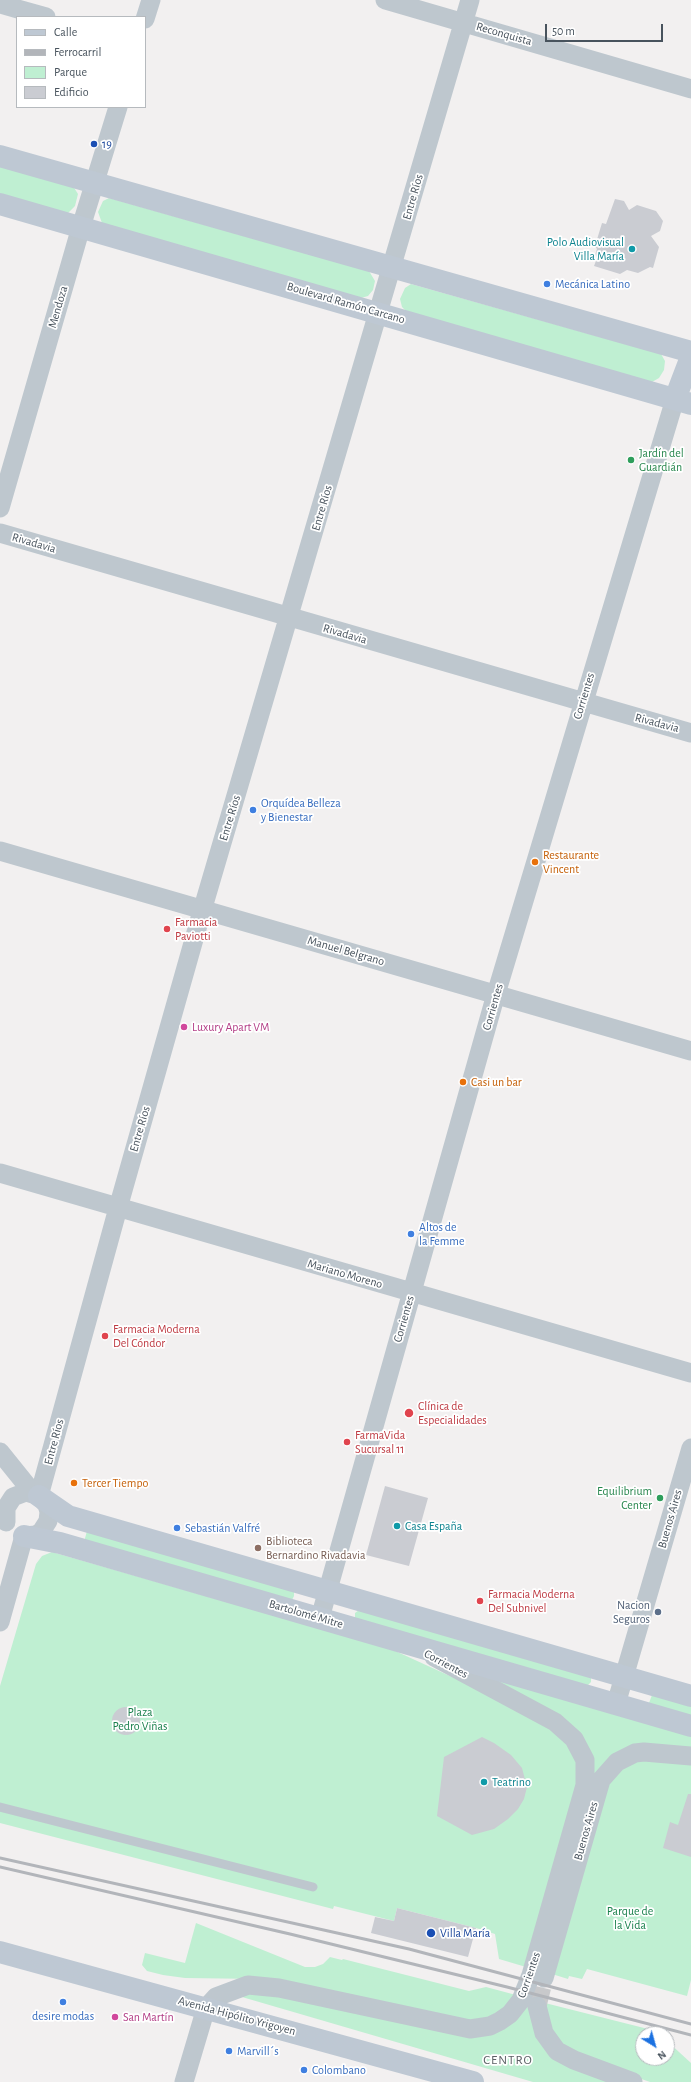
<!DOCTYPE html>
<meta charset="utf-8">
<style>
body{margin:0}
#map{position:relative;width:691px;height:2082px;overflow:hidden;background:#f2f0f0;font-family:"Alegreya Sans",sans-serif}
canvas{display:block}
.legend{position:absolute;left:16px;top:16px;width:130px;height:92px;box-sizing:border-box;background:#fff;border:1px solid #b6babe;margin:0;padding:5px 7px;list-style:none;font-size:12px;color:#48535d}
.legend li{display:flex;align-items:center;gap:8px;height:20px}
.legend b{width:20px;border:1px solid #b6babe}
.north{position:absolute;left:635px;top:2026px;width:40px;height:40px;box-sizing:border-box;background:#fff;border:1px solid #b6babe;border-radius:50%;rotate:143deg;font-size:11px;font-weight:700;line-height:16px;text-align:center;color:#48535d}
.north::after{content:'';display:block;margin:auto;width:14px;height:18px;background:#1b71e1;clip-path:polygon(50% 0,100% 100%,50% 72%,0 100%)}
.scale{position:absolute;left:545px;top:24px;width:118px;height:18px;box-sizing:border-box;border:2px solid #48535d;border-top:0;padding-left:5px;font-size:12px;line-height:14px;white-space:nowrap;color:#48535d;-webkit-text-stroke:3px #fff;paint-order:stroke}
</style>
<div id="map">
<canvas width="691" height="2082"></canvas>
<ul class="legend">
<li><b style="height:5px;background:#bec8d3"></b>Calle</li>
<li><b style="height:5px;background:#b2b5ba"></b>Ferrocarril</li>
<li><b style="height:11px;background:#bfefd2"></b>Parque</li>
<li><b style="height:11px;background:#caccd2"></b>Edificio</li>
</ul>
<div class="north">N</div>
<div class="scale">50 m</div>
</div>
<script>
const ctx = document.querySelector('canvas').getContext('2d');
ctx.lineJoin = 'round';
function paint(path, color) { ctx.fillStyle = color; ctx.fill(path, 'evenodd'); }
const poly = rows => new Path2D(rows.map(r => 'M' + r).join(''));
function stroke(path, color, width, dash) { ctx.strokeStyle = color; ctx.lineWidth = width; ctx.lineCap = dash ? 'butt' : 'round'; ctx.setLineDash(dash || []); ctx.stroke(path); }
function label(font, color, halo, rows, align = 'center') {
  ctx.font = font + ' "Alegreya Sans",sans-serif'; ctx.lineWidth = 3.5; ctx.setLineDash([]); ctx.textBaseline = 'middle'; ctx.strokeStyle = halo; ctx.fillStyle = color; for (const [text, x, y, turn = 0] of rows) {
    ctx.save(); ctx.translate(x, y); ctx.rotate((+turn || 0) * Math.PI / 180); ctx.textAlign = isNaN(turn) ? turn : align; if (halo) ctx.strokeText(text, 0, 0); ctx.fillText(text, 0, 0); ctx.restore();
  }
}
const green = poly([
 [0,166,73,186,78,194,75,206,68,213,0,194],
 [109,198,369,271,375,281,373,290,368,296,361,298,102,223,98,212,103,201],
 [411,284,661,354,665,361,664,370,659,378,652,382,407,312,402,307,400,299,405,288],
 [87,1531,294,1592,294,1596,292,1600,84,1542],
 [52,1552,391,1649,487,1693,555,1730,574,1750,579,1776,526,1967,499,1959,495,1934,476,1928,397,1908,394,1921,334,1906,333,1909,0,1823,0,1686,36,1564,42,1556],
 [359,1610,591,1677,591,1682,586,1687,355,1618,355,1613],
 [489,1678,691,1736,691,1752,646,1746,592,1776,592,1761],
 [652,1695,691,1705,691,1717,649,1703],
 [632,1761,691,1761,691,1980,687,1996,587,1969,582,1979,569,1976,568,1979,552,1974,609,1779],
 [196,1923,305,1967,315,1967,323,1964,330,1957,342,1960,343,1959,469,1991,486,1987,516,1995,510,2005,478,2023,259,1979,185,1978,163,1975,147,1971,142,1965,145,1953,185,1963],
 [250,1991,452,2031,528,2002,533,2023,616,2082,533,2082,242,1997],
 [545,2003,656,2031,659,2034,643,2034,643,2058,667,2058,667,2041,691,2063,691,2082,650,2082,590,2061,555,2039]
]);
const building = poly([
 [615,199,624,201,629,210,637,205,656,211,663,221,660,231,651,236,659,247,653,268,650,267,638,273,627,270,620,274,594,266,597,258,595,255,597,249,595,246,602,223,606,224],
 [385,1486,428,1498,409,1566,366,1555],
 '112 1721a14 14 0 1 1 28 0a14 14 0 1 1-28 0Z',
 [482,1737,494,1743,511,1755,522,1768,527,1787,524,1799,518,1809,508,1819,494,1829,472,1835,437,1816,444,1757],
 [688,1794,691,1794,691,1857,663,1848,670,1822,678,1825],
 [397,1908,476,1928,468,1957,371,1933,375,1917,394,1921]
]);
const streetTunnel = poly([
 [537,2006,544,1978]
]);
const lane = poly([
 [0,1807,313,1887]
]);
const street = poly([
 [385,0,691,89],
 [0,4,46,17],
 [145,19,151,0],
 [0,508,81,227,118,107],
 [0,533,691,733],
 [0,851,691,1051],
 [0,1173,691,1373],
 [0,1452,33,1493],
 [6,1522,6,1508,13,1497,26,1492,39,1496],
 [320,1618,496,994,675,399],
 [0,1622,24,1536,36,1535,41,1532,48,1521,49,1512,47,1505,39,1496,118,1208,202,911,470,0],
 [616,1704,691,1448],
 [544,1978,601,1780,617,1762,635,1753,644,1752,691,1756],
 [537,2006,544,2033,557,2051,574,2060,633,2082],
 [184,2082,206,2008,216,1997,248,1985,279,1988,470,2029,490,2026,500,2021,510,2014,521,2000,531,1975,585,1785,585,1760,574,1739,555,1722,434,1657]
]);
const secondary = poly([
 [0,156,691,352],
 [0,204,691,404],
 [675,399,691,357],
 [39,1496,68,1516,691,1696],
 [24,1536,60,1543,691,1726],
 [0,1952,473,2082]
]);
const rail = poly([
 [0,1858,409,1949,691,2024],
 [0,1867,290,1934,507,1987,691,2035]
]);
const markers = [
 [94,144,4,"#1a4fb4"],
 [632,249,4,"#0f9aa8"],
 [547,284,4,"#3f7fe0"],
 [631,460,4,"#2e9e5b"],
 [253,810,4,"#3f7fe0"],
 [535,862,4,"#e8710a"],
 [167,929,4,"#e0444e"],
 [184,1027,4,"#d1479c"],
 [463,1082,4,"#e8710a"],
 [411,1234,4,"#3f7fe0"],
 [105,1336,4,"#e0444e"],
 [409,1413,5,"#e0444e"],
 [347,1442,4,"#e0444e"],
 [74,1483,4,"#e8710a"],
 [660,1498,4,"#2e9e5b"],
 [397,1526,4,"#0f9aa8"],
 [177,1528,4,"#3f7fe0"],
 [258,1548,4,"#8d6e63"],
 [480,1601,4,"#e0444e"],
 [658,1612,4,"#5c6f8a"],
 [484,1782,4,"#0f9aa8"],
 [431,1933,5,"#1a4fb4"],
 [63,2002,4,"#3f7fe0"],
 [115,2017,4,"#d1479c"],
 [229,2051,4,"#3f7fe0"],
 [304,2070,4,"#3f7fe0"]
];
const streetNames = [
 ["Reconquista",504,34,16],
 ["Entre Ríos",413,197,-74],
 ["Boulevard Ramón Carcano",346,303,16],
 ["Mendoza",58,307,-74],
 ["Entre Ríos",322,508,-74],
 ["Rivadavia",34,543,16],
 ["Rivadavia",345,634,16],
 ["Corrientes",584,696,-73],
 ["Rivadavia",657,723,15],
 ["Entre Ríos",230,818,-73],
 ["Manuel Belgrano",346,951,16],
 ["Corrientes",493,1007,-74],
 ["Entre Ríos",140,1129,-74],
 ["Mariano Moreno",345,1274,16],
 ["Corrientes",404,1319,-74],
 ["Entre Ríos",54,1442,-75],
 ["Buenos Aires",670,1519,-74],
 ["Bartolomé Mitre",306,1614,16],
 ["Corrientes",446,1664,28],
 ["Buenos Aires",586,1831,-74],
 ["Corrientes",529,1975,-71],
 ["Avenida Hipólito Yrigoyen",237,2016,15]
];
const transitNames = [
 ["19",102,144],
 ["Villa María",440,1933]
];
const cultureNames = [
 ["Polo Audiovisual",624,242,"right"],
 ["Villa María",624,256,"right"],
 ["Casa España",405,1526],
 ["Teatrino",492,1782]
];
const shopNames = [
 ["Mecánica Latino",555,284],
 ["Orquídea Belleza",261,803],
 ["y Bienestar",261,817],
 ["Altos de",419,1227],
 ["la Femme",419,1241],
 ["Sebastián Valfré",185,1528],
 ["desire modas",63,2016,"center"],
 ["Marvill´s",237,2051],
 ["Colombano",312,2070]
];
const leisureNames = [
 ["Jardín del",639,453],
 ["Guardián",639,467],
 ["Equilibrium",652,1491,"right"],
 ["Center",652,1505,"right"]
];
const foodNames = [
 ["Restaurante",543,855],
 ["Vincent",543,869],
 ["Casi un bar",471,1082],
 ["Tercer Tiempo",82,1483]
];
const healthNames = [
 ["Farmacia",175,922],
 ["Paviotti",175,936],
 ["Farmacia Moderna",113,1329],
 ["Del Cóndor",113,1343],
 ["Clínica de",418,1406],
 ["Especialidades",418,1420],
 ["FarmaVida",355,1435],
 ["Sucursal 11",355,1449],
 ["Farmacia Moderna",488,1594],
 ["Del Subnivel",488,1608]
];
const hotelNames = [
 ["Luxury Apart VM",192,1027],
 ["San Martín",123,2017]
];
const educationNames = [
 ["Biblioteca",266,1541],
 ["Bernardino Rivadavia",266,1555]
];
const serviceNames = [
 ["Nacion",650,1605],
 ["Seguros",650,1619]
];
const parkNames = [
 ["Plaza",140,1712],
 ["Pedro Viñas",140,1726],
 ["Parque de",630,1911],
 ["la Vida",630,1925]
];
const neighbourhoodNames = [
 ["CENTRO",508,2060]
];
paint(green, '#bfefd2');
paint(building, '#caccd2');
stroke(streetTunnel, '#c8c9cb', 19, [19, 10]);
stroke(lane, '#bec7ce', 9);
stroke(street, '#bec7ce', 19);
stroke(secondary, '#bec8d3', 22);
stroke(rail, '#b2b5ba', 3);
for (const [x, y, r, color] of markers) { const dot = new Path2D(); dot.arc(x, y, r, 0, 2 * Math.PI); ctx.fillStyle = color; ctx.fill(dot); stroke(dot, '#fff', 1.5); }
label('12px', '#48535d', '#fff', streetNames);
label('12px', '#164399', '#fff', transitNames, 'left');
label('12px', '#0d838f', '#fff', cultureNames, 'left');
label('12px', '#366cbe', '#fff', shopNames, 'left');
label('12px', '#27864d', '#fff', leisureNames, 'left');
label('12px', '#c56008', '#fff', foodNames, 'left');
label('12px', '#be3a42', '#fff', healthNames, 'left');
label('12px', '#b23c85', '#fff', hotelNames, 'left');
label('12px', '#785e54', '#fff', educationNames, 'left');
label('12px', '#4e5e75', '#fff', serviceNames, 'right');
label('12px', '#187f4b', '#fff', parkNames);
ctx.letterSpacing = '1px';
label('13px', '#5c6065', '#fff', neighbourhoodNames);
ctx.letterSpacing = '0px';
</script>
